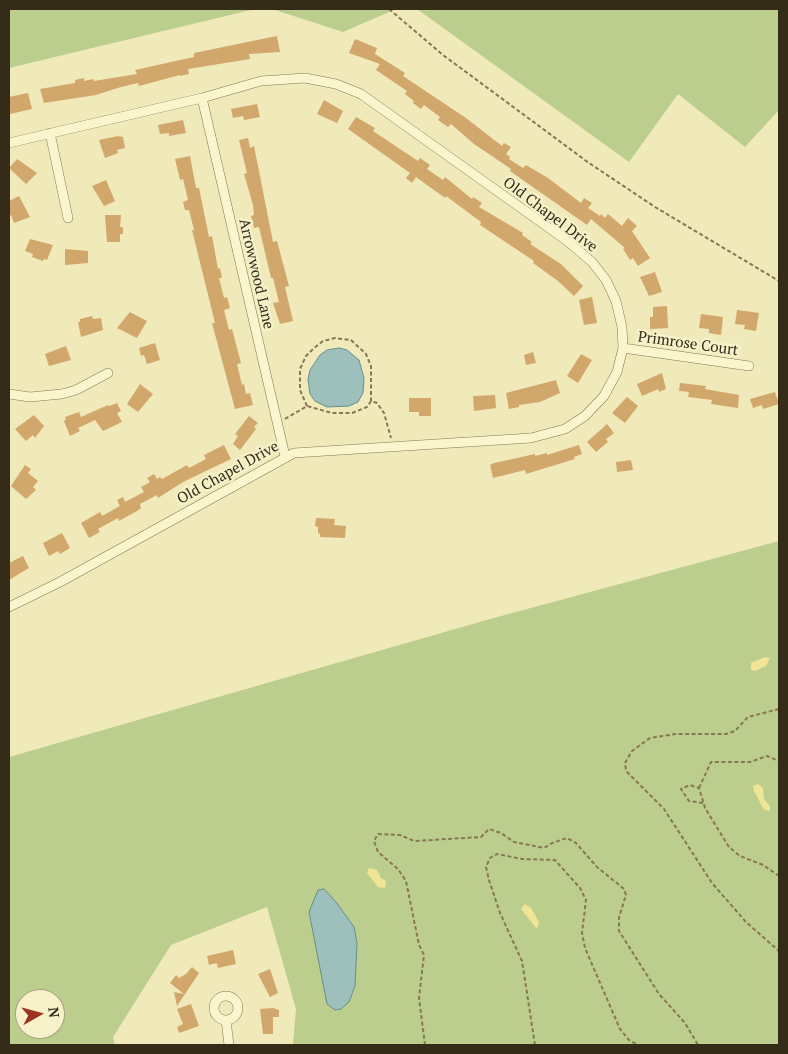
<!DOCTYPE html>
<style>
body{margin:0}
#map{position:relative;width:788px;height:1054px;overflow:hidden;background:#f0e9b9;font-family:"PT Serif",serif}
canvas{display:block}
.frame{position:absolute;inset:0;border:10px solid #352b19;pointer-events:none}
.north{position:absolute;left:15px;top:989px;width:50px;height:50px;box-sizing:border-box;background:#f7f1c9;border:1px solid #a9a283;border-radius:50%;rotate:83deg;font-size:14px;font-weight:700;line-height:20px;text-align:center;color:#352b19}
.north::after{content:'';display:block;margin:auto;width:18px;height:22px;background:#9a3320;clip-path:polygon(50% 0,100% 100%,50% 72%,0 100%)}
</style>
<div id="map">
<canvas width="788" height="1054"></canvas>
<div class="frame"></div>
<div class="north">N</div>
</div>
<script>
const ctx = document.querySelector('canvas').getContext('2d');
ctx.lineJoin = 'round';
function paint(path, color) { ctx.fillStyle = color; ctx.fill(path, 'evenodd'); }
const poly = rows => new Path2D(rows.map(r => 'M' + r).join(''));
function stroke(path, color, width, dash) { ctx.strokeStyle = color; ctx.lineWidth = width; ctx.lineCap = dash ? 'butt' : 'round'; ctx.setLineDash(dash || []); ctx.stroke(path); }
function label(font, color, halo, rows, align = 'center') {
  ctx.font = font + ' "PT Serif",serif'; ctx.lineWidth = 5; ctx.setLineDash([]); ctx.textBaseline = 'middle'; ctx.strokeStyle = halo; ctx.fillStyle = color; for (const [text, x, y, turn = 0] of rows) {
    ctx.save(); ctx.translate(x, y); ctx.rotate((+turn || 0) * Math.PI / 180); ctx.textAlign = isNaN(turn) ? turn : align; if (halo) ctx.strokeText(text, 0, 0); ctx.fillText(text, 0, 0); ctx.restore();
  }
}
const green = poly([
 [9,9,255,9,9,68],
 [272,9,396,9,343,32],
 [417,9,779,9,779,110,745,147,678,94,629,162],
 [779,541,779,1045,293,1045,296,1009,267,907,171,945,113,1037,115,1045,9,1045,9,757,490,619],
 [25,999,55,999,55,1029,25,1029]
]);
const sand = poly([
 [765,657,770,658,766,666,755,671,751,670,751,663],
 [758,784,763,788,764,799,770,806,770,811,764,810,754,791,753,786],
 [369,868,377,870,381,878,386,881,385,888,378,887,367,873],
 [525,904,531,908,539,922,537,929,521,909]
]);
const water = poly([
 [339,348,347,350,359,360,364,378,363,393,358,402,349,406,327,407,315,401,310,394,308,379,310,370,320,355,327,350,339,348],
 [324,889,336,902,354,927,357,943,355,986,349,1002,341,1009,335,1010,327,1004,309,912,318,890,324,889]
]);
const building = poly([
 [277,36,280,52,249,54,250,59,188,69,189,74,180,76,180,75,139,86,138,83,121,87,96,95,44,103,40,89,75,83,75,80,84,78,84,81,93,79,94,81,137,74,135,70,194,57,194,53],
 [355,39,377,48,375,54,405,73,403,76,466,118,502,146,504,143,511,147,506,154,510,157,509,159,523,168,526,165,548,178,581,203,584,198,592,203,588,208,600,216,601,214,605,218,608,214,622,226,628,218,637,226,632,231,650,258,638,266,633,258,630,260,623,249,625,248,591,219,587,225,510,171,511,169,474,144,451,124,448,127,438,120,440,117,424,105,421,109,413,103,414,101,405,94,407,91,376,70,380,64,349,53],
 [28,93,32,109,10,114,9,97],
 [324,100,343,111,337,123,317,114],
 [257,104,260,117,244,120,243,116,233,118,231,109],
 [356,117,375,128,373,131,418,161,420,158,430,165,427,169,443,180,445,177,472,199,473,197,482,203,479,207,523,233,522,235,532,242,530,244,561,264,583,286,574,296,558,281,533,263,534,261,480,225,481,222,446,196,445,198,416,177,412,183,406,178,410,173,348,129],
 [183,120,186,133,169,136,169,133,160,134,158,125],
 [118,136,123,137,125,148,117,150,118,153,105,158,99,140],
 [248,138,250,148,254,146,273,242,277,241,289,286,285,287,293,321,280,324,273,303,279,302,273,278,271,278,259,227,254,228,251,216,254,215,253,205,244,174,247,173,239,140],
 [190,156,196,188,199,188,209,237,212,236,218,269,220,268,222,278,219,278,224,298,227,297,230,308,224,310,229,330,232,329,238,352,241,363,237,364,242,385,244,384,246,394,250,393,253,405,235,409,212,323,215,323,192,230,194,230,189,210,185,210,183,202,188,200,183,179,180,180,175,159],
 [17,159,37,173,26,184,9,168],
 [106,180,115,201,104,206,92,186],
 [19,196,30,217,14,223,11,215,9,216,9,201],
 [105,215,121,215,120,227,123,227,123,234,120,234,120,242,107,242],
 [30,239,53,245,47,260,44,259,43,261,32,257,33,254,25,251],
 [65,249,88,251,88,263,65,265],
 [655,272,662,292,649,296,640,277],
 [592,297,597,323,584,325,579,300],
 [667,306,668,328,650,329,650,317,653,317,653,307],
 [737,310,759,313,756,331,744,329,745,325,735,324],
 [130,312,147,321,137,338,117,328],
 [701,314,723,317,721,335,709,333,709,329,699,328],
 [92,316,93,319,101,318,103,330,81,337,78,322,80,322,80,319],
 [155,343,160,360,147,364,144,355,141,356,139,348],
 [66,346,71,360,49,366,45,354],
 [533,352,536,363,526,365,524,355],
 [581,354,592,360,578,383,567,376],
 [662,373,666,389,659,392,658,389,642,396,637,384],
 [556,380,560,393,540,402,519,405,519,407,509,409,506,393],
 [680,383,706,386,705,389,739,395,738,408,711,404,712,400,688,397,689,392,679,391],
 [140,384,153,394,138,412,127,404],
 [775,392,779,404,763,409,762,405,753,408,750,399],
 [495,395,496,408,474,411,473,396],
 [627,397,638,406,625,423,612,413],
 [409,398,431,398,431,416,419,416,419,412,409,412],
 [117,403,121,411,117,413,122,422,103,431,95,420,78,428,80,431,70,436,64,421,66,419,65,417,79,412,81,417,108,405,109,406],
 [34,415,44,426,35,438,33,435,26,441,15,429],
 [249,416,258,423,254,427,256,429,240,450,233,444,238,436,235,434],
 [607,424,614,433,606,439,608,442,596,452,587,442],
 [224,445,231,459,183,482,158,498,157,495,140,504,141,508,137,511,119,521,118,518,98,529,100,532,89,538,81,523,100,512,102,516,120,506,117,500,123,497,125,502,144,492,141,487,150,482,147,478,154,474,157,479,160,477,162,479,187,465,189,468,206,459,204,455],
 [579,445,582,454,574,457,575,459,526,474,525,470,493,478,490,465,494,463,535,454,535,456,547,453,547,455],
 [631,460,633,470,617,472,616,462],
 [25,465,31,469,28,473,38,481,33,487,36,490,26,499,11,486],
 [316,518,335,519,334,525,346,526,345,538,320,537,320,534,318,533,318,527,315,526],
 [62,533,70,548,60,554,58,551,49,556,43,543],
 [23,556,29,568,9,580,9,563],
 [233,950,236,964,218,968,217,963,209,965,207,956],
 [192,967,199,973,177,1006,174,992,184,994,170,983,176,975,179,978,186,974],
 [270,969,278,993,270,997,258,974],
 [191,1004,199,1026,179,1033,177,1027,183,1024,177,1009],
 [273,1008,279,1010,279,1017,273,1017,273,1034,263,1034,260,1009]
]);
const path = poly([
 [389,9,443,55,589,163,655,207,779,281],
 [307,406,300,390,300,369,306,356,314,348,323,341,335,338,351,340,366,354,371,366,371,401],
 [285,419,307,406,332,413,352,413,367,407,371,401,377,403,384,413,391,438],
 [779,709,748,717,735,731,726,734,676,734,650,738,632,751,625,763,626,771,664,809,712,883,746,922,779,951],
 [699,788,711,762,750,762,767,756,779,761],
 [703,803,689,801,681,789,690,785,699,788,705,808,729,847,740,856,763,865,779,876],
 [425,1045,419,998,424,955,419,945,406,881,398,869,378,852,374,841,378,834,400,835,414,841,481,837,489,829,501,833,514,842,544,848,552,843,567,838,576,843,597,867,624,889,626,895,619,917,619,931,659,994,685,1023,698,1045],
 [535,1045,522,961,500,913,489,880,486,867,490,858,497,854,522,859,555,860,580,888,586,900,582,933,585,948,620,1029,629,1040,638,1045]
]);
const minor = poly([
 [202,98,285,456],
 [50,133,68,218],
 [9,143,202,98,261,81,305,78,336,84,361,94,566,240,592,262,606,280,616,301,622,327,623,348,617,372,604,396,585,416,565,429,531,438,294,453,60,582,9,607],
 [623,348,749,366],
 [9,394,30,397,62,394,76,390,108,373],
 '214 1008a12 12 0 1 1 24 0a12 12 0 1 1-24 0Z',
 [226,1020,229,1045]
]);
const streetNames = [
 ["Old Chapel Drive",550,215,37],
 ["Arrowwood Lane",256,274,77],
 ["Primrose Court",688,344,8],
 ["Old Chapel Drive",228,473,-29]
];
paint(green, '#bcce8d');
paint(sand, '#efe594');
paint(water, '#9ec0bc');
stroke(water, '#668e8a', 1);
paint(building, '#d1a76c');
stroke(minor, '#877753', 10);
stroke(path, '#877753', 2, [4, 2.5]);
stroke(minor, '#fbf5cd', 9);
label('15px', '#352b19', '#f7f1c9', streetNames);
</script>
